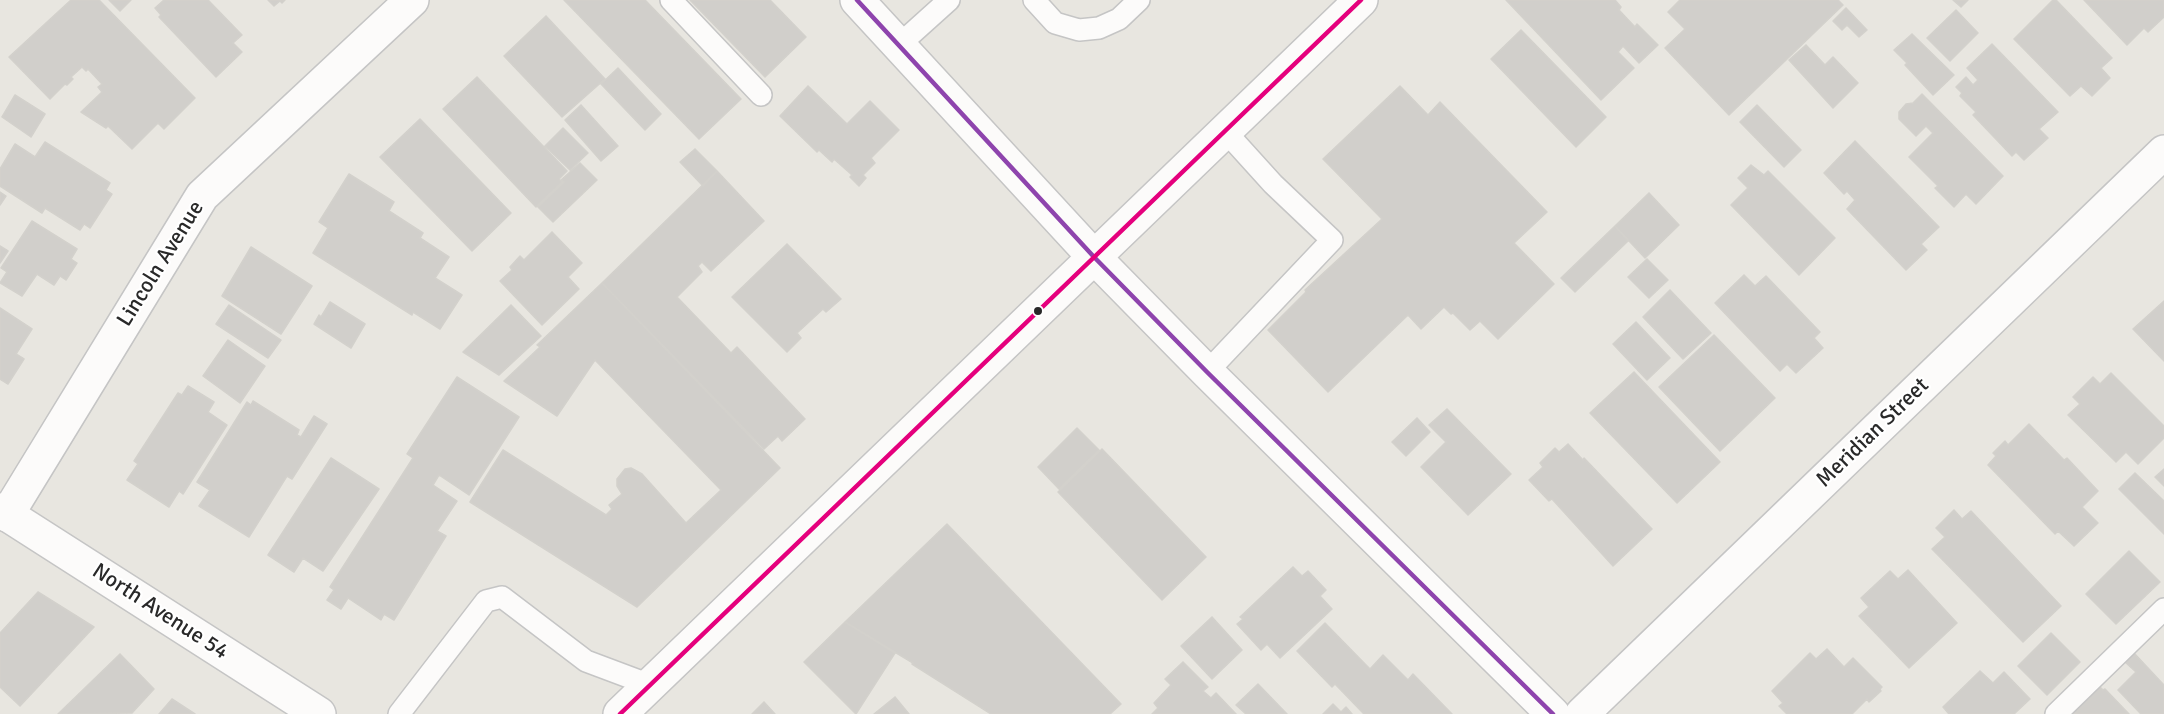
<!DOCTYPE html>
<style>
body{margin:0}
canvas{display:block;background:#e8e6e0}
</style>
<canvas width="2164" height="714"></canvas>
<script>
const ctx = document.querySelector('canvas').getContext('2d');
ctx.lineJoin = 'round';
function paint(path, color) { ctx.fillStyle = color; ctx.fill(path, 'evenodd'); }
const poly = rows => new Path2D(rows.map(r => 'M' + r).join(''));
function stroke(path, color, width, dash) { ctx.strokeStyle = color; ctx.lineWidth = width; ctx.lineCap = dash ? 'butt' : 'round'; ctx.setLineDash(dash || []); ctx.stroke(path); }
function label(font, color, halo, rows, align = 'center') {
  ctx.font = font + ' Signika,sans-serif'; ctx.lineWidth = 4.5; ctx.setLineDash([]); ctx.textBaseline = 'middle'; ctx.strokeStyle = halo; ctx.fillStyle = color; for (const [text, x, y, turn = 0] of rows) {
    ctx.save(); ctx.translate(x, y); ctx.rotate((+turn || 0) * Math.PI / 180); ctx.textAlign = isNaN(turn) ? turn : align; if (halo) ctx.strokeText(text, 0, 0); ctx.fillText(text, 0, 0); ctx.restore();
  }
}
const building = poly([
 [71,0,99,0,195,98,164,129,158,123,132,149,108,126,106,128,81,112,102,92,98,87,102,84,88,69,86,71,82,67,71,77,73,79,67,85,65,84,50,99,9,57,71,0],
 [109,0,131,0,120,11,109,0],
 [164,0,208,0,242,35,233,43,242,52,216,77,159,17,161,15,155,8,164,0],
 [268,0,285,0,282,3,280,1,274,6,268,0],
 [564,0,645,0,741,99,699,139,564,0],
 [690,0,770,0,806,37,765,77,690,0],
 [1506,0,1615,0,1621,7,1619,10,1635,27,1637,24,1658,45,1639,63,1623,46,1618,52,1634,68,1601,100,1506,0],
 [1680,0,1838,0,1843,5,1729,115,1665,48,1685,29,1668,12,1680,0],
 [1953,0,1968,0,1961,7,1953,0],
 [2053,0,2056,0,2112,58,2101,68,2110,78,2092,96,2081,86,2070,96,2014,39,2053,0],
 [2084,0,2164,0,2164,17,2148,32,2144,28,2127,45,2084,0],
 [1846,8,1867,30,1859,37,1847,25,1842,30,1833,21,1846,8],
 [1956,10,1978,33,1950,61,1927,38,1956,10],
 [546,16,605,79,562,117,504,56,546,16],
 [1521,30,1606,117,1576,147,1491,59,1521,30],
 [1912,34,1954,75,1933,95,1905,65,1907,63,1894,50,1912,34],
 [1992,44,2058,112,2039,129,2048,138,2024,160,2016,152,2012,156,1973,115,1976,112,1960,96,1962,93,1956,87,1966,77,1973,85,1978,80,1967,68,1992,44],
 [1806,45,1825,65,1833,57,1858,83,1833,108,1789,60,1806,45],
 [618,68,661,114,645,130,601,84,618,68],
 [477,77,567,171,559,179,562,182,536,207,443,109,477,77],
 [808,86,847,124,870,101,899,130,871,158,875,163,863,175,866,178,859,186,850,177,852,175,834,159,832,162,819,150,817,152,780,116,808,86],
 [1400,86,1428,115,1440,102,1547,212,1514,243,1554,284,1498,339,1480,321,1470,330,1453,313,1451,314,1444,307,1421,329,1408,315,1328,392,1268,330,1306,292,1305,290,1382,219,1323,159,1400,86],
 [1922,94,2003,176,1976,204,1966,194,1954,207,1935,188,1938,186,1909,157,1933,133,1926,126,1916,136,1899,119,1899,112,1906,104,1913,103,1922,94],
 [15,95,45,114,31,137,2,117,15,95],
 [581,105,618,146,601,161,565,120,581,105],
 [1757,105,1801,150,1784,167,1740,122,1757,105],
 [420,119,511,213,472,251,380,157,420,119],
 [563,128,588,153,570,170,545,146,563,128],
 [1855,141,1939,227,1921,244,1927,250,1906,270,1847,209,1855,200,1847,191,1844,194,1824,173,1855,141],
 [45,142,110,183,106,190,112,194,90,228,84,224,80,230,45,208,42,213,0,186,0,169,15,144,35,157,45,142],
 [695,149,717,171,703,186,680,162,695,149],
 [580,163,597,180,553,222,538,207,564,182,561,180,580,163],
 [1751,165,1764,175,1768,171,1835,238,1799,275,1731,205,1748,188,1738,178,1751,165],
 [717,171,764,221,711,271,702,262,698,266,702,272,677,297,731,353,737,347,805,419,782,441,778,436,764,449,602,283,717,171],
 [349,174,394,202,389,211,423,233,420,238,449,257,435,278,462,295,440,329,413,312,412,315,313,253,328,228,319,222,349,174],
 [0,192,6,196,0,205,0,192],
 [1649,193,1679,225,1645,258,1615,226,1649,193],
 [32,221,77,249,71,259,77,263,66,280,60,276,54,285,37,274,22,296,0,283,7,272,1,268,32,221],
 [1615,226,1628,241,1575,292,1561,278,1615,226],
 [552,232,582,263,568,277,579,289,542,325,500,281,512,270,510,267,520,256,524,260,552,232],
 [787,244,841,299,826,312,823,309,797,333,801,338,787,352,732,297,787,244],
 [0,246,8,251,0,263,0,246],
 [251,247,312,286,281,334,222,296,251,247],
 [1647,259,1668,280,1649,298,1628,277,1647,259],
 [1744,275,1755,286,1766,276,1820,332,1814,338,1823,348,1796,373,1787,364,1780,371,1715,303,1744,275],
 [602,283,780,468,637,607,470,502,503,450,606,515,612,509,609,505,622,494,617,486,617,479,625,469,631,468,642,474,686,523,721,490,595,360,557,416,504,381,540,347,537,345,602,283],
 [1670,290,1711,333,1683,359,1643,317,1670,290],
 [2164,301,2164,361,2133,329,2164,301],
 [330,302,365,324,351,348,314,324,319,315,321,317,330,302],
 [229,305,281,340,268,358,216,324,229,305],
 [511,305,541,336,499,375,463,352,511,305],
 [0,308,32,329,16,354,24,359,8,384,0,379,0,308],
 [1636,322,1670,358,1647,380,1613,344,1636,322],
 [1714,335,1775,398,1720,451,1659,387,1714,335],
 [228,340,265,366,240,403,203,376,228,340],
 [1634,372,1720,462,1677,503,1590,413,1634,372],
 [2111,373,2164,426,2164,438,2138,464,2126,452,2116,462,2068,415,2080,404,2073,397,2093,377,2100,384,2111,373],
 [457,377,519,417,469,495,439,475,433,485,457,501,437,531,446,536,394,620,384,614,381,620,348,598,341,609,327,600,334,590,330,587,413,458,407,454,457,377],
 [188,386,214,402,208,412,227,425,183,494,179,491,169,507,127,480,138,464,134,461,178,393,182,395,188,386],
 [253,401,299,430,297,435,301,437,314,416,327,424,292,479,287,476,249,537,199,506,210,490,197,482,247,402,251,405,253,401],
 [1447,409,1511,474,1468,515,1421,467,1446,442,1429,425,1447,409],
 [1417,418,1430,432,1406,456,1392,442,1417,418],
 [2029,424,2064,460,2067,458,2098,491,2082,507,2098,523,2074,546,2058,531,2055,534,1988,465,1996,456,1993,453,2005,441,2008,445,2029,424],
 [1077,428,1099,450,1059,489,1038,467,1077,428],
 [1568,444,1583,460,1584,458,1652,529,1613,566,1552,499,1549,501,1529,480,1543,467,1540,463,1555,448,1559,452,1568,444],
 [1102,449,1206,557,1162,600,1058,492,1102,449],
 [331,458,379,489,323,571,303,558,294,572,268,555,331,458],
 [2164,469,2164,486,2155,477,2164,469],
 [2135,473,2164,501,2164,534,2119,489,2135,473],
 [1954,510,1962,519,1971,511,2061,606,2023,642,1932,549,1945,537,1936,528,1954,510],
 [947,524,1121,704,1110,714,991,714,912,664,913,663,845,622,947,524],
 [2129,551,2160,582,2116,624,2086,594,2129,551],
 [1293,567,1302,576,1308,571,1326,590,1320,596,1332,609,1280,658,1267,644,1261,650,1237,624,1243,619,1240,617,1293,567],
 [1908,570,1957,623,1909,668,1859,616,1869,607,1861,598,1890,571,1898,579,1908,570],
 [38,592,94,627,20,706,0,687,0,633,38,592],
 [1212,617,1242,650,1212,679,1181,646,1212,617],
 [845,622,895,653,856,714,804,662,845,622],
 [1325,623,1370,669,1383,655,1408,680,1413,674,1452,714,1364,714,1335,684,1332,687,1297,651,1325,623],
 [2051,633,2080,662,2047,695,2018,666,2051,633],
 [1827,649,1844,667,1853,658,1882,687,1880,689,1881,691,1869,702,1867,699,1852,714,1787,714,1779,706,1783,703,1772,691,1810,653,1816,659,1827,649],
 [2134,653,2164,685,2164,714,2141,714,2118,690,2136,672,2125,662,2134,653],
 [120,654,154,689,132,713,58,714,120,654],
 [1183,662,1208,687,1203,691,1211,698,1216,693,1236,714,1152,714,1158,708,1154,703,1171,685,1165,679,1183,662],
 [1980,671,1993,683,2004,672,2030,699,2014,714,1949,714,1943,707,1980,671],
 [1258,684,1287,714,1246,714,1236,705,1258,684],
 [2098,685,2103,690,2105,689,2129,714,2069,714,2098,685],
 [895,697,909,714,874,714,895,697],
 [172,699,195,714,159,714,172,699],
 [764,702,775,714,752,714,764,702],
 [1333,704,1341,712,1346,707,1352,714,1323,714,1333,704]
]);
const service = poly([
 [671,0,761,95],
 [1034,0,1055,23,1079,30,1099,28,1119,19,1139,0],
 [899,45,949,0],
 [1207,372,1332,240,1273,184,1225,131],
 [399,714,486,601,502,597,586,661,650,685],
 [2056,714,2164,609]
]);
const minor = poly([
 [857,0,1094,257,1207,372,1553,714],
 [7,515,202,196,412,0]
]);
const tertiary = poly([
 [0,510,319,714],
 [1582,714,2164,152]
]);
const secondary = poly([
 [620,714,1361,0]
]);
const bus1 = poly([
 [857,0,1094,257,1207,372,1553,714]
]);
const bus2 = poly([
 [620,714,1361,0]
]);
const markers = [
 [1038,311,5,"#292929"]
];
const streetNames = [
 ["Lincoln Avenue",161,264,-58],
 ["Meridian Street",1873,433,-44],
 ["North Avenue 54",160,612,33]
];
paint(building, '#d1cfcb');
stroke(building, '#d3d1cc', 1.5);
stroke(service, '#c5c5c5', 24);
stroke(minor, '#c5c5c5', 36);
stroke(tertiary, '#c5c5c5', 36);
stroke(secondary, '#c5c5c5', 36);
stroke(service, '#fcfbfa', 21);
stroke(minor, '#fcfbfa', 33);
stroke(tertiary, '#fcfbfa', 33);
stroke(secondary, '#fcfbfa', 33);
stroke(bus1, '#8e44ad', 4.5);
stroke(bus2, '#e5007d', 4.5);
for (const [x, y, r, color] of markers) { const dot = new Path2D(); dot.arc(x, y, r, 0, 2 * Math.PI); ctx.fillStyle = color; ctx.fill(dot); stroke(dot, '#fff', 2); }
label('22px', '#292929', '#fff', streetNames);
</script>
